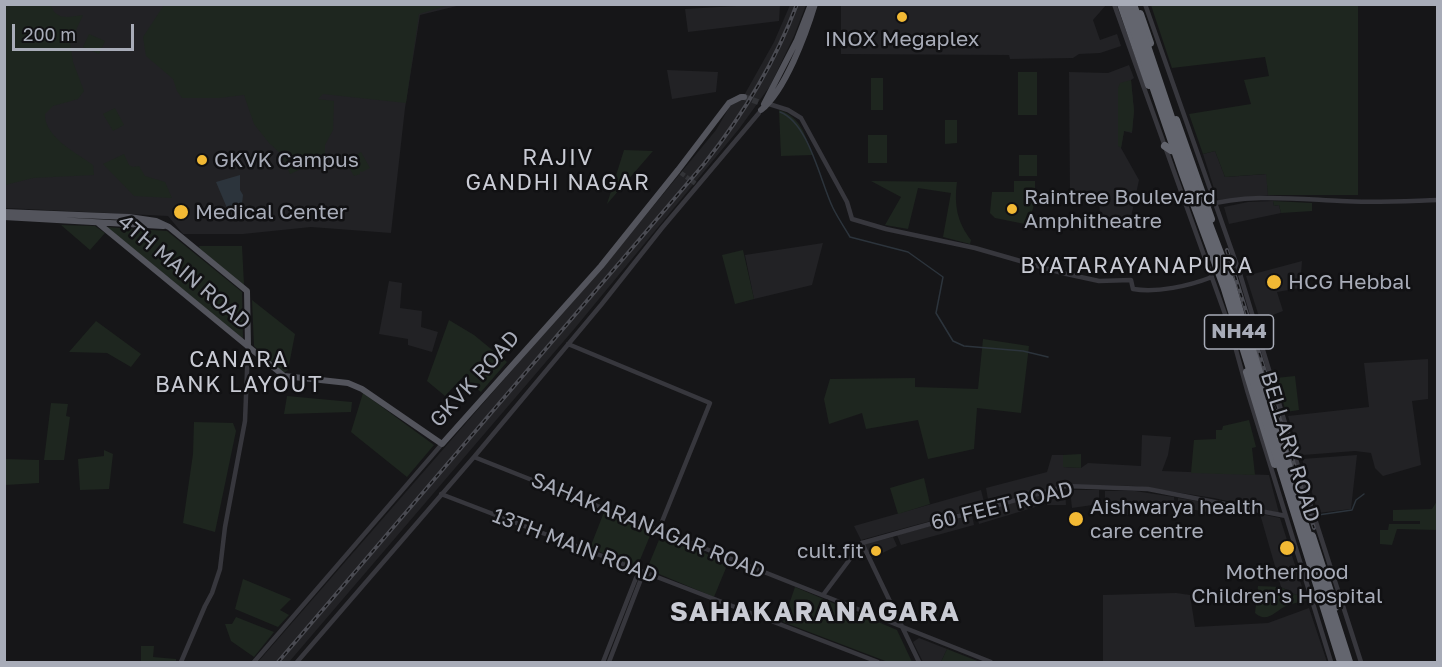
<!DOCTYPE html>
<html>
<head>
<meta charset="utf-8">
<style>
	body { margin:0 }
	#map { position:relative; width:1442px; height:667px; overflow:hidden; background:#161618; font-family:"Golos Text",sans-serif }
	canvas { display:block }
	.frame { position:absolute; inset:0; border:6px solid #a8acb8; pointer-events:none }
	.scale { position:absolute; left:12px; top:24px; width:122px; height:27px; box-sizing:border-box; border:3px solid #a8acb8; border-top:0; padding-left:8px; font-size:18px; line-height:21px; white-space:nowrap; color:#a8acb8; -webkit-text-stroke:4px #111113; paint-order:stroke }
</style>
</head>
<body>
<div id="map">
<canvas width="1442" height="667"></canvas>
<div class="frame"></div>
<div class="scale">200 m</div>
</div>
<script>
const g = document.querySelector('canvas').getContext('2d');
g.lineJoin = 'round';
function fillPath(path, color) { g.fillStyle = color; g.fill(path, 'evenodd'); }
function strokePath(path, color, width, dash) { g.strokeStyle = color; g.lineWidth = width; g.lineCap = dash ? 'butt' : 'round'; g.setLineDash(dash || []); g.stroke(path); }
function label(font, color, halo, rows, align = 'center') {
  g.font = font + ' "Golos Text",sans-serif'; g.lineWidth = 5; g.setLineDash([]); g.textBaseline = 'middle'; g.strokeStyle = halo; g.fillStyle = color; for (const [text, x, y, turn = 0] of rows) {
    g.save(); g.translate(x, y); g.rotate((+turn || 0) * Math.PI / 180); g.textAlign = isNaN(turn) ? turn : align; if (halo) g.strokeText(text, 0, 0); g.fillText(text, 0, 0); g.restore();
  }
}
fillPath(new Path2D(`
	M5 5H461L420 15 405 108 391 233 311 227 243 234H183L168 216 5 208Z
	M753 5H780L779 21 688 32 685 9Z
	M790 5H806L794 36 770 86 739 129 575 328 289 662H258L627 238 716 130 730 106 742 99 774 42Z
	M841 5H1106L1093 20 1100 40 1117 34 1121 46 1100 53 1079 54 1073 58 1010 59 1009 55 841 54Z
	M1129 65 1134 78 1131 80 1134 111 1132 133 1124 131 1121 148 1139 180 1131 217H1100L1099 196 1070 198 1069 72 1108 73Z
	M667 70 718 72 716 92 672 99Z
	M1215 151 1225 177 1267 174 1268 195 1218 201 1203 154Z
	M1273 201 1274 206 1279 205 1281 213 1229 224 1224 207 1248 202Z
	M823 243 812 285 754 299 745 255Z
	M1302 261 1300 288 1277 292 1283 311 1260 320 1246 276Z
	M389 281 402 283 400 308 422 311 421 327 438 332 432 352 408 345V339L379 334Z
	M1428 359V399L1412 401 1421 465 1383 476 1375 468 1371 453 1355 451 1303 455 1299 453 1288 416 1369 407 1364 363Z
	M1142 435 1171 437 1168 455 1162 471 1269 475 1279 513 1214 498 1135 486 1061 485 989 505 986 488 1047 472 1052 455H1063V467L1081 468 1088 463 1141 466Z
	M1357 455 1351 509 1318 513 1302 459Z
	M981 490 985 506 861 540 854 526Z
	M1062 490H1065L1066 505H1047L1046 494Z
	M1070 490H1099V504L1072 508Z
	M1105 491H1135L1174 497 1175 507 1133 509V516L1105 511Z
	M1042 495V505L979 524 976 513Z
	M1178 498 1210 503 1213 513 1178 507Z
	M1260 514 1280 518 1304 593 1296 595 1281 587Z
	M972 515 974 525 901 545 897 535Z
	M893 537 897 546 872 558 864 544Z
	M1176 593 1190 595 1195 627 1268 623 1309 608 1327 662H1103V595Z
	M919 638 947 649 941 662H923L913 642Z`), '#222225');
fillPath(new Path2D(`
	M4 5H50C58 21 67 17 83 15L70 43 73 62 84 91 78 99 53 106 45 114C44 137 77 153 93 165L94 175 33 178 5 185Z
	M164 5V4L449 5 419 14 406 103 323 94 318 99 334 101 333 130 325 145V158L290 174 281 154 269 143 254 124 244 95 219 98H182L177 91 173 79 146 56 143 37Z
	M1151 5H1358V195H1268L1266 174 1225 177 1215 151 1203 154 1189 114 1251 104 1244 80 1269 76 1265 57 1172 68Z
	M89 34 105 41 99 54 83 47Z
	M1018 72H1037V115H1018Z
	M871 78H883V110H871Z
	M1131 80 1134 111 1132 132 1124 131 1121 148 1118 146V88L1120 83Z
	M115 108 124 125 113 131 103 114Z
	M779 110C802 118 804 134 813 155L781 156Z
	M945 120H957V143L945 144Z
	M868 135H887V163H868Z
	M624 150 653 151 607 204Z
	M361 152 370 168 362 172 360 171V174L354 176 345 161Z
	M124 154 129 165 133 167 139 166 145 176 165 182 172 198 134 196 103 164Z
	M1019 155H1037V176H1019Z
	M871 181 957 182C954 205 957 222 971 240L970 244 943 237 951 193 918 188 908 229 885 225 901 197Z
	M1014 181H1035C1035 198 1036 210 1025 224L995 218 990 213 992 192H1014Z
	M1273 201 1312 203V211L1281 213 1279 205 1274 206Z
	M61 225 95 226 105 233 90 250Z
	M107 227 167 231 242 292 243 339Z
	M199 246H242L244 285 200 249Z
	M743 250 754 299 735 304 722 255Z
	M252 300 295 334 288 370 284 373 254 346Z
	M449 320 474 335 507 362 481 392 462 378 445 396 427 381Z
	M96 321 141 354 131 367 107 353 69 352Z
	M983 339 1029 346 1021 413 977 408 974 449 928 459 918 420 866 429 862 413 829 424 824 399 830 379 915 378V387L978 389Z
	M1295 376 1299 410 1286 412 1276 378Z
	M363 393 434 445 407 477 351 432Z
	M287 396 352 402 351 412 284 414Z
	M51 403 68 404 66 416 70 417 64 460H44Z
	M1249 420 1256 447 1252 448 1255 475 1191 473 1194 440 1216 439V430H1222L1223 426Z
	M194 422 233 423 236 431 215 532 183 523 193 454Z
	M104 450 113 454 109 489 80 490 78 459 104 456Z
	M1081 454V468L1063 467V455Z
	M5 459 39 460V483L5 485Z
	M924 478 930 504 898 514 890 488Z
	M1437 501V530L1397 529 1392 545 1380 544V530H1388L1389 524H1420V521H1393V510L1432 509Z
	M604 512 652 531 637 567 590 548Z
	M661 535 728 563 714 597 647 569Z
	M243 579 291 599 280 610 289 615 278 627 235 609Z
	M1258 586 1281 587 1296 595 1304 593 1307 600C1300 602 1293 603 1286 606 1275 611 1267 624 1255 613Z
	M795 587 897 630 912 662H888L783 622Z
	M236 617 274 632 254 657 231 641 225 624H232Z
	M141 646H154L153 657 176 659V662H141Z
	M947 649 980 662H941Z`), '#1e261f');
fillPath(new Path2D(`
	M240 175V190L243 195 242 204 235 208H227L216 182Z`), '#2c343c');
strokePath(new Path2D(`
	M780 112C809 123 820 181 833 208 838 218 844 227 850 237L908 252 943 277 936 313 953 341 964 346 1023 351 1048 357
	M1318 515 1352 510 1356 500 1364 494`), '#2c343c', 1.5);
strokePath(new Path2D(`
	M681 173 696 184`), '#333438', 4.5, [4.5, 2]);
strokePath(new Path2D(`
	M744 97 761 103`), '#333438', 6, [6, 3]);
strokePath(new Path2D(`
	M1114 4 1230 328 1247 390 1331 662
	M1145 4 1240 274 1298 466 1361 662
	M769 104 788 110 801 118 847 202 852 219 886 229 975 248 1062 273 1099 281 1131 280 1133 289C1157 293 1189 286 1212 277
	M1204 206C1247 193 1297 199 1341 201 1373 203 1406 201 1438 200
	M568 344 710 403 659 529
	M474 457 991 662
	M441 494 878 662
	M862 543 1066 486 1148 489 1286 516
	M862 543 919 662
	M823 595 862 543
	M181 662 205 606 212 593 220 569 225 527 245 421 248 346
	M254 662 442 444
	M297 662 474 457 601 305 662 228 759 113
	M603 662 636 578 641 571
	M609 662 641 579 639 577`), '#37373d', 4.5);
strokePath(new Path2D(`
	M764 104 797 40 811 4
	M761 110C785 91 806 34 815 4
	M4 212 129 217 156 221 169 227 247 291 248 346
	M4 217 163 226
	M98 223 284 376 348 383 362 389 442 444 601 266 678 170 729 103 741 97H744`), '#53545c', 6);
strokePath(new Path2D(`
	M1121 4 1149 85
	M1140 14 1150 43
	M1176 120 1211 219
	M1165 146 1171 150
	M1249 329 1299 493
	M1247 372 1275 464
	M1312 536 1335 607`), '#63656e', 8);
const rail = new Path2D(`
	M1227 250 1314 528
	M278 662 704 164C743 115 775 63 797 4`);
strokePath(rail, '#4a4b52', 4);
strokePath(rail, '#111113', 1.5, [4.5]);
strokePath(new Path2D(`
	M1125 4 1183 174 1225 289 1341 662
	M1133 4 1189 171 1232 285 1270 415 1349 662`), '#63656e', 8);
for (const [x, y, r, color] of [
	[902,17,6,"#f2b934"],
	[202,160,6,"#f2b934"],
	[1012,209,6,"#f2b934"],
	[181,212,8,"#f2b934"],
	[1274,282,8,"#f2b934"],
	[1076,519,8,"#f2b934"],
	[1287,548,8,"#f2b934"],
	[876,551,6,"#f2b934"]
]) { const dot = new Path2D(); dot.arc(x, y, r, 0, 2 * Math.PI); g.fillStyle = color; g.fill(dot); strokePath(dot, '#111113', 2); }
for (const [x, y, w] of [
	[1239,332,69]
]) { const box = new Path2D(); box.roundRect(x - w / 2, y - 17, w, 34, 4.5); g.fillStyle = '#111113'; g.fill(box); strokePath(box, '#a8acb8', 1.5); }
label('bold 20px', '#a8acb8', null, [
	["NH44",1239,332]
]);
label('21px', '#a8acb8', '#111113', [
	["INOX Megaplex",902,39,"center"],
	["GKVK Campus",214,160],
	["Raintree Boulevard",1024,197],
	["Amphitheatre",1024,221],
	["Medical Center",195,212],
	["HCG Hebbal",1288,282],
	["Aishwarya health",1090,507],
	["care centre",1090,531],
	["cult.fit",864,551,"right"],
	["Motherhood",1287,572,"center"],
	["Children's Hospital",1287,596,"center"]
], 'left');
label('21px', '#a8acb8', '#111113', [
	["4TH MAIN ROAD",184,272,40],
	["GKVK ROAD",475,379,-48],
	["BELLARY ROAD",1290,447,73],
	["60 FEET ROAD",1002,506,-14],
	["SAHAKARANAGAR ROAD",648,526,22],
	["13TH MAIN ROAD",575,546,21]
]);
g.letterSpacing = '1.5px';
label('22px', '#c9cbd4', '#111113', [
	["RAJIV",558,158],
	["GANDHI NAGAR",558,183],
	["BYATARAYANAPURA",1137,266],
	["CANARA",239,360],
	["BANK LAYOUT",239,385]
]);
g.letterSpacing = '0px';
g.letterSpacing = '1.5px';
label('bold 27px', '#c9cbd4', '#111113', [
	["SAHAKARANAGARA",815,612]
]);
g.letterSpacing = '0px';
</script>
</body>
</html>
